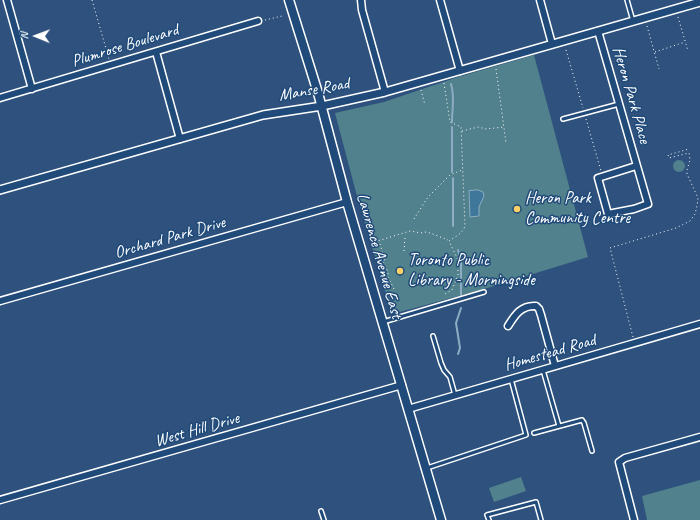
<!DOCTYPE html>
<html>
<head>
<meta charset="utf-8">
<style>
	body { margin:0 }
	#map { position:relative; width:700px; height:520px; overflow:hidden; background:#2e527d; font-family:Caveat,sans-serif }
	canvas { display:block }
	.north { position:absolute; left:16px; top:16px; width:40px; height:40px; -webkit-text-stroke:3px #1f4a7a; paint-order:stroke; rotate:271deg; font-size:11px; font-weight:700; line-height:16px; text-align:center; color:#fff }
	.north::after { content:''; display:block; margin:auto; width:14px; height:18px; background:#fff; clip-path:polygon(50% 0,100% 100%,50% 72%,0 100%) }
</style>
</head>
<body>
<div id="map">
<canvas width="700" height="520"></canvas>
<div class="north">N</div>
</div>
<script>
const g = document.querySelector('canvas').getContext('2d');
g.lineJoin = 'round';
function fillPath(path, color) { g.fillStyle = color; g.fill(path, 'evenodd'); }
function strokePath(path, color, width, dash) { g.strokeStyle = color; g.lineWidth = width; g.lineCap = dash ? 'butt' : 'round'; g.setLineDash(dash || []); g.stroke(path); }
function label(font, color, halo, rows, align = 'center') {
  g.font = font + ' Caveat,sans-serif'; g.lineWidth = 3; g.setLineDash([]); g.textBaseline = 'middle'; g.strokeStyle = halo; g.fillStyle = color; for (const [text, x, y, turn = 0] of rows) {
    g.save(); g.translate(x, y); g.rotate((+turn || 0) * Math.PI / 180); g.textAlign = isNaN(turn) ? turn : align; if (halo) g.strokeText(text, 0, 0); g.fillText(text, 0, 0); g.restore();
  }
}
fillPath(new Path2D(`
	M534 55 588 257 481 290 392 314 358 200 335 113 384 102 455 78Z
	M673 166a6 6 0 1 1 12 0a6 6 0 1 1-12 0Z
	M521 477 526 491 494 502 489 488Z
	M700 480V520H647L642 496Z`), '#51818c');
const water = new Path2D(`
	M478 190 483 192 484 196 479 207V216L470 217 469 191Z`);
fillPath(water, '#3f779b');
strokePath(water, '#8cadc3', 1);
strokePath(new Path2D(`
	M451 84C455 96 452 109 452 122
	M452 127V172
	M453 178V226
	M458 250 461 260V295
	M458 354 460 348 456 323 461 308`), '#8cadc3', 2);
const service = new Path2D(`
	M627 0 633 21
	M563 119 619 104
	M383 322 484 292
	M433 336 441 363 444 370 450 377 455 395
	M543 370 559 426
	M534 433 582 420 584 423 592 451
	M427 468 526 435 511 379
	M321 511 324 520
	M489 520 487 515 536 502 541 520`);
const minor = new Path2D(`
	M7 0 32 89
	M361 0 362 10 385 92
	M440 0 460 71
	M540 0 552 44
	M598 31 648 204 634 209 608 214 598 178 636 166
	M156 52 180 139
	M0 98 258 21
	M0 301 347 202
	M508 326C515 315 521 305 536 306L539 309 541 315 555 366
	M408 409 700 324
	M0 500 402 385
	M634 520 619 462 625 458 700 437`);
const tertiary = new Path2D(`
	M0 190 263 115 322 106 385 92 700 2`);
const secondary = new Path2D(`
	M289 0 318 93 347 202 441 520`);
strokePath(service, '#fff', 6);
strokePath(minor, '#fff', 9);
strokePath(tertiary, '#fff', 10);
strokePath(secondary, '#fff', 11);
strokePath(new Path2D(`
	M92 0 109 59
	M678 17 688 51
	M265 20 282 16
	M647 26 659 69
	M566 50 583 108
	M655 52 685 42
	M496 69 506 143
	M444 83 450 122 461 127 465 226C463 233 455 237 449 241L458 260V275L452 290 445 294
	M421 90 425 105
	M586 119 601 171
	M462 131 478 127 486 129 504 127
	M414 219 428 197 450 175 462 170
	M371 243 410 231 421 233 426 232 430 233 448 240
	M380 244 385 260 383 262 388 272V277L395 291
	M404 251 405 237
	M378 267 383 265
	M633 337 610 248 676 228 690 221 695 214 697 206 698 198 687 174V170L690 160 689 153 669 158 668 155 689 149`), '#fff', 1, [1, 3]);
strokePath(service, '#1f4a7a', 3);
strokePath(minor, '#1f4a7a', 6);
strokePath(tertiary, '#1f4a7a', 7);
strokePath(secondary, '#1f4a7a', 8);
for (const [x, y, r, color] of [
	[517,209,4,"#ffd166"],
	[400,271,4,"#ffd166"]
]) { const dot = new Path2D(); dot.arc(x, y, r, 0, 2 * Math.PI); g.fillStyle = color; g.fill(dot); strokePath(dot, '#1f4a7a', 1.5); }
label('17px', '#fff', '#1f4a7a', [
	["Plumrose Boulevard",125,46,-17],
	["Manse Road",314,90,-10],
	["Heron Park Place",631,95,74],
	["Orchard Park Drive",170,238,-16],
	["Lawrence Avenue East",379,256,74],
	["Homestead Road",550,353,-16],
	["West Hill Drive",197,430,-16]
]);
label('17px', '#fff', '#1f4a7a', [
	["Heron Park",525,199],
	["Community Centre",525,219],
	["Toronto Public",408,261],
	["Library - Morningside",408,281]
], 'left');
</script>
</body>
</html>
